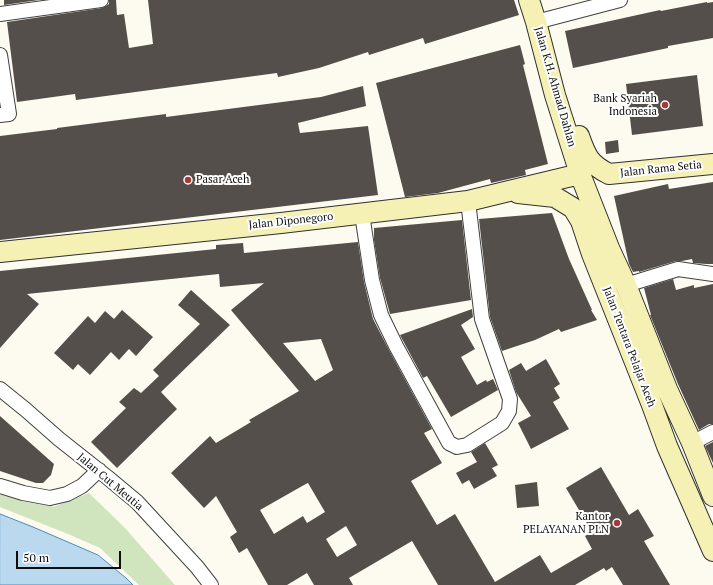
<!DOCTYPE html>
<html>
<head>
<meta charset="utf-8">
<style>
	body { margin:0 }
	#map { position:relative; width:713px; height:585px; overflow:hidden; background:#fdfbf0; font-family:"PT Serif",serif }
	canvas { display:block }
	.scale { position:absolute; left:16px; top:551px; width:105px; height:18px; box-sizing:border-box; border:2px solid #0e0e0e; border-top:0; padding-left:5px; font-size:12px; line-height:14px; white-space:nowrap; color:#0e0e0e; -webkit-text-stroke:3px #fff; paint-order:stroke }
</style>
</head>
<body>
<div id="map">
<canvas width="713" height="585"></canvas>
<div class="scale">50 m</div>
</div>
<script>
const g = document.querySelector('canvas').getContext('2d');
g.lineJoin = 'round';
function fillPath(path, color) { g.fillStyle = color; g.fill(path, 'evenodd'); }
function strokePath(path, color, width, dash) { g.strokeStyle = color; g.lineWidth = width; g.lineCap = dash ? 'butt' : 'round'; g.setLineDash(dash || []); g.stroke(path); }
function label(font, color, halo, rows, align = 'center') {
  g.font = font + ' "PT Serif",serif'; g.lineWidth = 4; g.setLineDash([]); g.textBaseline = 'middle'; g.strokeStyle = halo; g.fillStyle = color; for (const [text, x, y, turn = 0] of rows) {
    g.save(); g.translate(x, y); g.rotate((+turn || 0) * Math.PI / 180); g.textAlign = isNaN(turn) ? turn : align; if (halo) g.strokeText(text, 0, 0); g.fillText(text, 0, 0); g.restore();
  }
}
fillPath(new Path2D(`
	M0 479 49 494 53 507 89 493 125 528 175 585H139L100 548 68 534 0 507Z`), '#d0e4be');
const water = new Path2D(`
	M0 514 33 527 98 555 126 578 133 585H0Z`);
fillPath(water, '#bbd9ee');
strokePath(water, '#4b8bbc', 1);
fillPath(new Path2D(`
	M4 0H39L4 5Z
	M109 0H116L117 15 124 14 129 48 153 44 148 0H514L519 15 425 44 423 38 369 55 368 52 319 68 278 77 277 73 76 100 75 94 17 102 7 22 102 8 106 6 109 4Z
	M707 2V3L713 2V38L668 46V48L573 68 565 31 660 10 661 11Z
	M520 45 525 64 523 65 548 164 525 170 526 175 491 183 490 179 438 193 405 197 376 83Z
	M697 75 703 126 632 135 626 84Z
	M363 86 366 106 298 123 300 133 368 126 378 195 0 240V136L57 129V128L166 114V117L321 97Z
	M618 140 619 152 606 154 605 142Z
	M713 182V264H706L693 263 692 259 682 261H676L639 272V271L633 272 629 264 614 196 668 184 669 189Z
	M552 213 569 259 592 310H591L597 320 561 332 559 329 535 340 502 351 490 317 479 219Z
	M462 220 471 300 390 314 380 278 374 240V228Z
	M358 242 364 282 373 319 389 350 432 429 424 433 442 463 411 481 437 525 455 514 495 582 540 555 551 573 592 549 585 536 592 532 566 488 601 467 629 515 638 509 654 536 644 541 670 585H623L612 567 606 571 604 568 575 585H438L412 541 349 578 353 585H314L307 573 287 585H268L247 548 239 553 230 537 237 532 216 496 204 508 171 473 210 436 216 443 251 422 249 420 299 391 231 310 264 283 220 287 219 274 27 294 39 304 0 348V271L216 249V245L243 243 244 253ZM321 339 333 370 315 381 283 343ZM308 483 325 512 307 523 303 516 274 534 260 510 304 485ZM346 526 357 545 337 557 326 539Z
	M673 279 676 290 694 285V288L713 284V424H709L699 430 678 384 650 315H651L644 288Z
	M191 290 230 325 161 392 177 409 117 468 91 442 126 408 119 402 134 388 141 393 159 376 153 370 200 324 178 305Z
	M472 309 473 317 461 325 475 349 461 357 477 385 486 380 487 382 493 379 498 390 451 417 427 376 423 378 400 335Z
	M122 310 153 337 136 356 129 349 119 360 111 352 90 375 78 364 73 370 54 353 88 316 95 323 105 311 114 319Z
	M546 359 560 384 554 388 560 398 553 402 569 429 531 449 518 423 531 416 516 392 509 370 521 363 526 371Z
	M0 416 54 464 51 475 43 483H36L0 471Z
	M713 442V463L705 446Z
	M485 443 498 465 492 468 497 476 474 489 469 480 462 484 456 473 477 462 471 452Z
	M537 482 539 506 517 508 515 485Z`), '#554f4b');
const street = new Path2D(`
	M0 14 101 0
	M536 22 620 0
	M0 55 9 114 0 115
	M362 214 372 280 381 315 396 346 449 443 457 447 467 445 502 423 509 411 510 399 482 319 468 201
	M626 285 678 269 713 274
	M0 389 26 410 59 439 107 477 137 502 197 567 211 585
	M692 443 713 432
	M0 486 23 493 50 498 67 494 82 486 99 470`);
const secondary = new Path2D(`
	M529 0 536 22 555 95 580 174 609 248 626 285 667 389 692 443 713 496
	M579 136C586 156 589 164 609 174
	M609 174 713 164
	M518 193 555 197 573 208 581 221 592 254 652 405 667 446 713 551
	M0 252 281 223 468 201 505 192 580 174`);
strokePath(street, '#414141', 16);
strokePath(secondary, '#303030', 22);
strokePath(street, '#fff', 14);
strokePath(secondary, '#f5f0b3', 20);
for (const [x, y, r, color] of [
	[665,105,4,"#ac3738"],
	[188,180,4,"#ac3738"],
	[617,523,4,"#ac3738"]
]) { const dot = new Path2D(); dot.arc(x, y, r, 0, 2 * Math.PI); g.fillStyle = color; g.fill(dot); strokePath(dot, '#fff', 1.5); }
label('11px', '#0e0e0e', '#fff', [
	["Jalan K.H. Ahmad Dahlan",555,87,74],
	["Jalan Rama Setia",661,169,-6],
	["Jalan Diponegoro",291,221,-6],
	["Jalan Tentara Pelajar Aceh",629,347,69],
	["Jalan Cut Meutia",110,482,40]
]);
label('11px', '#0e0e0e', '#fff', [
	["Bank Syariah",657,99],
	["Indonesia",657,112],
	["Pasar Aceh",196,180,"left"],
	["Kantor",609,517],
	["PELAYANAN PLN",609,530]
], 'right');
</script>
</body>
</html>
